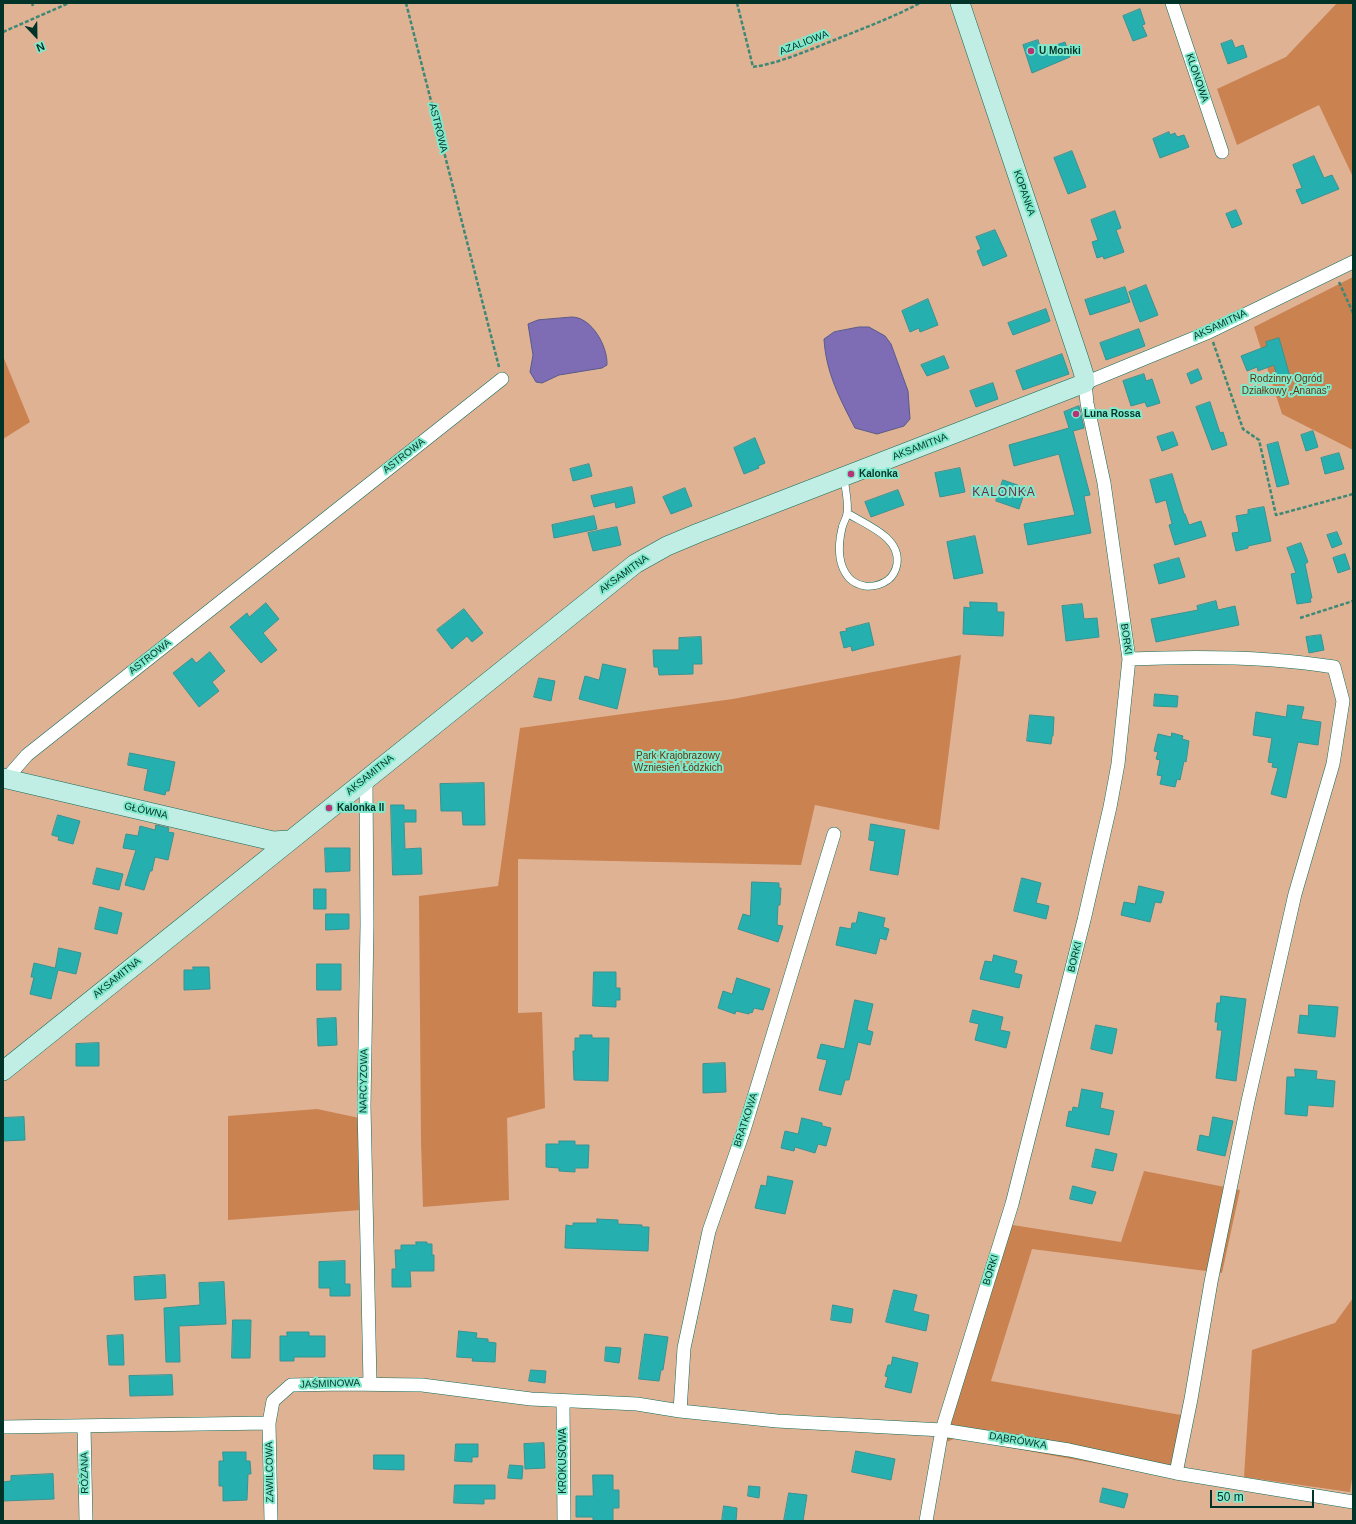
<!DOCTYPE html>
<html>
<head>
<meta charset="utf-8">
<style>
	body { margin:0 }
	#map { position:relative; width:1356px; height:1524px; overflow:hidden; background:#81eacd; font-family:Helvetica,sans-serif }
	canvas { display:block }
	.frame { position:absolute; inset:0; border:4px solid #023329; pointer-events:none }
	.north { position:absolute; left:16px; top:16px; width:40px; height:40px; -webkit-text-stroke:3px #81eacd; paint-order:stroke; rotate:158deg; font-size:11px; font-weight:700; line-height:16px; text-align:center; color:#023329 }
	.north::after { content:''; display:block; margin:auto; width:14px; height:18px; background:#023329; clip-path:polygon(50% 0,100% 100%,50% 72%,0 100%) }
	.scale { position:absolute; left:1210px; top:1490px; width:104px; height:18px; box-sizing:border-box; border:2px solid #023329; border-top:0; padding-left:5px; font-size:12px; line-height:14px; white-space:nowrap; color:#023329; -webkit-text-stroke:3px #81eacd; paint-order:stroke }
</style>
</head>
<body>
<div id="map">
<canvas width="1356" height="1524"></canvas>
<div class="frame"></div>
<div class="north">N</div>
<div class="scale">50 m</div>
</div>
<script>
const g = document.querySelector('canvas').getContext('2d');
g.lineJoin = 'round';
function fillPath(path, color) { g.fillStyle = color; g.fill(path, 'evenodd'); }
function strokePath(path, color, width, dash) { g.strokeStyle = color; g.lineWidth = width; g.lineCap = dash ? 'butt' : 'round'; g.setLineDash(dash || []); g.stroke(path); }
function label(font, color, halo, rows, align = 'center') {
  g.font = font + ' Helvetica,sans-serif'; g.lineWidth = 4; g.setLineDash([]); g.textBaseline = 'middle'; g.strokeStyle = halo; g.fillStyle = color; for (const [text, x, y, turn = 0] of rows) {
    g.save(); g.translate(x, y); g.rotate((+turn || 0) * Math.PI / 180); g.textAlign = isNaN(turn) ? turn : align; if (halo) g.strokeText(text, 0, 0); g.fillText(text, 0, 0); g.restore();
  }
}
fillPath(new Path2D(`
	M3 3H1353V1521H3Z`), '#dfb294');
fillPath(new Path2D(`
	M1337 3H1353V177L1319 105 1237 145 1217 89 1286 57Z
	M1353 277V450L1282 414 1254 327Z
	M3 356 30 422 3 439Z
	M961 655 939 830 815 805 801 865 518 859V1013L542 1012 545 1108 507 1118 509 1200 423 1207 421 1141 419 896 498 886 520 728 733 699Z
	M317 1109 364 1119 361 1210 228 1220V1116Z
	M1144 1171 1240 1190 1222 1273 1032 1249 991 1381 1192 1417 1181 1479 957 1438 946 1442 939 1428 1006 1224 1121 1242Z
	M1353 1298V1472L1350 1492 1244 1477 1252 1350 1335 1323Z`), '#ca8251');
const water = new Path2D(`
	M572 317C592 317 608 347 607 365L602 368 559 375 542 383 536 382 530 372 533 355 528 324 538 320Z
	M859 327H869L885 336 891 344 908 391 910 419 904 426 877 434 855 428C840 399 826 373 824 339L834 332Z`);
fillPath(water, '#7e6cb4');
strokePath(water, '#595b8a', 1);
const building = new Path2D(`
	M1140 9 1145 24 1142 25 1147 36 1133 41 1123 16Z
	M1038 40 1041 50 1065 42 1070 57 1032 73 1023 45Z
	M1232 40 1235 48 1243 45 1247 57 1228 64 1221 44Z
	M1169 132 1170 135 1175 133 1177 137 1184 135 1189 147 1160 158 1153 139Z
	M1072 151 1086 187 1068 194 1054 158Z
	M1314 156 1324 178 1332 175 1339 189 1302 204 1296 190 1302 188 1293 165Z
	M1236 210 1242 224 1232 228 1226 214Z
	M1115 211 1121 228 1116 230 1124 252 1104 259 1103 256 1097 258 1092 242 1098 240 1091 220Z
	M995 230 1007 256 983 266 977 251 981 249 976 237Z
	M1146 285 1158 315 1140 322 1129 292Z
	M1125 287 1130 302 1090 315 1085 300Z
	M928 299 938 325 920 332 919 328 910 332 902 311Z
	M1046 309 1050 321 1013 335 1008 323Z
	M1139 329 1145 346 1106 360 1100 343Z
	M1279 338 1291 380 1279 384 1274 365 1258 371 1257 367 1247 371 1241 356 1267 346 1266 342Z
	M1062 354 1069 374 1023 390 1016 371Z
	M944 356 949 368 927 376 921 365Z
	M1198 369 1202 379 1191 384 1187 374Z
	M1144 374 1146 381 1152 379 1160 403 1147 407 1145 402 1131 406 1123 381Z
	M993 383 998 399 976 407 970 391Z
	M1210 402 1220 433 1223 432 1227 445 1212 450 1196 407Z
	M1079 406 1084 428 1073 431 1090 495 1084 496 1091 533 1028 545 1024 524 1075 515 1059 454 1014 466 1009 445 1069 428 1064 412Z
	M1313 431 1318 447 1306 451 1301 435Z
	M1173 432 1178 445 1162 451 1157 437Z
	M755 438 765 463 758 466 759 468 744 474 734 448Z
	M1278 442 1289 484 1277 487 1267 445Z
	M1339 453 1344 469 1325 474 1321 458Z
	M589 464 592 476 573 481 570 469Z
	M960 468 965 492 940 497 935 473Z
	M1172 474 1184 514H1185L1189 525 1201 521 1206 536 1175 545 1169 525 1172 524 1166 500 1156 503 1150 480Z
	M1003 480 1026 488 1019 509 996 501Z
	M632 487 635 503 616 508 615 502 594 507 591 496Z
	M685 488 692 506 671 514 663 497Z
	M898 490 904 505 871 517 865 502Z
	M1264 507 1271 541 1248 546V548L1236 551 1232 533 1239 532 1236 516 1248 514V510Z
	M594 516 597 529 554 538 552 525Z
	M617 527 621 545 593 551 588 533Z
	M1337 532 1342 544 1332 548 1327 535Z
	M975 536 983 573 954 579 947 542Z
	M1301 543 1308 562 1305 564 1312 598H1310L1311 602 1297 604 1291 574 1296 573 1287 548Z
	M1345 554 1350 569 1338 573 1333 558Z
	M1179 558 1185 577 1159 584 1154 565Z
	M1216 601 1218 610 1235 606 1239 625 1156 642 1151 619 1198 610 1197 606Z
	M970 602 997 603V612H1004L1003 636 963 634 964 607 970 608Z
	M266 603 279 619 263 633 277 650 261 663 230 627 247 613 249 617Z
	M1082 604 1084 619 1097 618 1099 637 1066 641 1062 606Z
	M464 609 483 633 472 642 467 636 452 649 437 630Z
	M869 623 874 645 852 651 851 646 844 648 840 632 847 631 846 629Z
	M1321 635 1324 650 1309 653 1306 637Z
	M701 637 702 664H693V674L659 675 658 667H654L653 650H679V638Z
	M210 652 225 671 212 682 219 691 199 707 173 673 192 658 196 663Z
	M603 664 626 669 617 709 579 699 585 676 599 680Z
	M539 678 555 681 551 701 534 697Z
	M1155 694 1178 696 1177 707 1154 706Z
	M1288 705 1304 707 1301 719 1321 722 1318 745 1298 742 1286 798 1271 794 1278 768 1272 767 1273 763 1268 762 1272 738 1253 735 1256 712 1286 717Z
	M1030 715 1054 717 1053 736H1052L1051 744 1027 741Z
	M1172 733 1183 736 1182 739 1189 741 1186 762 1184 761 1180 780 1177 779 1175 787 1160 784 1162 776 1157 775 1160 760 1156 759 1158 752 1154 751 1158 734 1171 737Z
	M130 753 175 762 169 791H166L165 795 144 790 148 769 128 765Z
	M484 783 485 825H463L462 811H441L440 784Z
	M391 805H404V810H416V822H404L405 849 421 848 422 874 393 875Z
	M58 815 80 821 73 844 58 840 59 837 52 835Z
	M871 824 905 830 898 875 870 870 875 841 869 840Z
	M156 825 169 828 168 832 174 833 168 860 155 857 152 871H150L144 890 125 885 136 850 123 848 126 834 138 836 140 826 155 830Z
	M325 848H350V871L326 872Z
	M97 868 123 874 119 890 93 884Z
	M1022 878 1041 883 1036 903 1049 906 1046 919 1014 911Z
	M752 882 779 883V888H781L780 905H778L777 925 783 926 778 942 738 929 743 914 750 916Z
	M1139 886 1164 892 1161 903 1155 902 1150 922 1121 915 1124 902 1135 904Z
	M314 889H326V909H314Z
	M100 907 122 913 117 934 95 929Z
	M859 912 885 918 883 927 889 929 886 940 880 938 876 954 836 945 840 927 851 929 852 923H856Z
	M326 914H349V929L326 930Z
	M59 948 81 953 76 974 58 970 51 999 30 994 34 977H31L34 963 55 968Z
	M994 955 1017 961 1014 973 1022 975 1019 988 980 979 985 961 992 962Z
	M317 964H341V990H317Z
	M193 967H209L210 989 184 990V970H193Z
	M594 972H616V988H620V1000H616V1007L593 1006Z
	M737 978 770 989 763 1010 754 1008 752 1013 750 1012 749 1014 736 1011 735 1014 718 1008 723 991 732 994Z
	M1221 996 1246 999 1236 1081 1216 1078 1222 1030H1217L1218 1022H1215L1217 1003H1220Z
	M855 1000 873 1004 867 1030 873 1032 870 1045 858 1042 849 1080H845L841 1095 819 1090 827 1060 817 1058 821 1044 844 1049Z
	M1309 1005 1338 1007 1335 1037 1298 1033 1300 1015 1308 1016Z
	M973 1010 1003 1017 1000 1030 1010 1032 1006 1048 975 1040 979 1024 970 1022Z
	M336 1018 337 1045 318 1046 317 1019Z
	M1096 1025 1117 1029 1112 1054 1091 1049Z
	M580 1035H592V1038H609L608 1081 574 1080 573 1051H575V1038H580Z
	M99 1043V1066H76V1044Z
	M725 1063 726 1092 703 1093V1064Z
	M1295 1069 1317 1071 1316 1079 1335 1081 1333 1107 1308 1105 1307 1116 1285 1114 1287 1077H1295Z
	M1082 1089 1103 1093 1100 1108 1114 1111 1109 1135 1066 1126 1069 1111 1072 1112 1073 1107 1078 1108Z
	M24 1117 25 1140 3 1141V1118Z
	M1213 1117 1233 1121 1225 1156 1197 1150 1200 1135 1209 1137Z
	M802 1118 822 1123V1126L831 1128 826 1146 818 1144 815 1153 795 1147 794 1151 781 1148 785 1131 798 1134Z
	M559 1141H575V1145H589L588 1168H575V1172L559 1171V1168L546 1167V1144H559Z
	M1096 1149 1117 1154 1113 1171 1092 1167Z
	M768 1176 793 1181 785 1214 755 1208 761 1185 766 1186Z
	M1073 1186 1096 1192 1092 1204 1070 1199Z
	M597 1219 618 1220V1224L642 1225V1227H649L648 1251 565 1248 566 1225 573 1226V1223H597Z
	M416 1242H427V1244H432V1255H434V1271H410L411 1287H392V1269H396L395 1250H401V1245H416Z
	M345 1261V1284H350V1296H330V1288H319V1262Z
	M165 1275 166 1298 135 1300 134 1277Z
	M224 1282 226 1324 179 1326 180 1362H166L164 1308 200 1305 199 1283Z
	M894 1290 917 1295 913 1311 929 1315 926 1331 886 1322Z
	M833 1305 853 1309 851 1323 831 1320Z
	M233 1320H251L250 1358H232Z
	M459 1331 477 1333 476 1338 488 1339V1342L496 1343 495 1362 472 1361 473 1358 457 1357Z
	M287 1332H309V1336H325V1357H294V1361H280V1336H287Z
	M645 1334 668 1337 663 1370H661L659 1381 639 1379Z
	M123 1335 124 1365H109L107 1336Z
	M606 1347 621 1348 619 1363 605 1361Z
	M893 1357 918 1363 911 1393 885 1387 888 1377 885 1376 888 1365H891Z
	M531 1370 546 1371 545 1383 529 1381Z
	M172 1375 173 1395 130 1396 129 1376Z
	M544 1443 545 1468 525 1469 524 1444Z
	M456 1444H478V1457H472V1462L455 1461Z
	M856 1451 895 1459 891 1480 852 1472Z
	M223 1452H246V1461H250L251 1474H248L247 1500 223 1501V1486H219V1461H223Z
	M374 1455H404V1470L374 1469Z
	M510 1465 523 1466 522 1479 508 1478Z
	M53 1474 54 1499 3 1501V1482L11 1481V1476Z
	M593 1475H613V1490H619V1508H613V1521H593V1517H576V1496H593Z
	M455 1485H495V1499H484V1504L454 1503Z
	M749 1486 760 1487 759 1498 748 1496Z
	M1103 1488 1128 1494 1124 1508 1100 1502Z
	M789 1493 807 1495 803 1521H784Z
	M724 1506 737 1508 736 1521H722Z`);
fillPath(building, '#25b0af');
strokePath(building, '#389493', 1);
const lane = new Path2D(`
	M844 477C845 488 849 503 847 514 846 519 843 523 842 528 838 545 837 564 849 578 853 582 859 585 865 586 874 587 881 585 888 580 893 576 896 570 897 564 901 537 866 525 847 513`);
const street = new Path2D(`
	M1172 3 1222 152
	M1129 659C1197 656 1267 656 1334 667L1343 701 1333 764 1295 894 1248 1101 1211 1282 1191 1399 1176 1473
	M6 779 27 755 502 379
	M366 779 367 925 364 1106 370 1383
	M563 1401 564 1521
	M680 1411 684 1348 709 1231 744 1130 834 834
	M84 1426 86 1521
	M3 1427 269 1423
	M271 1521 269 1423 273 1401 291 1385 343 1384 422 1385 531 1399 637 1404 680 1411 777 1421 942 1430 1069 1450 1176 1473 1353 1502
	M926 1521 942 1430 1012 1204 1084 920 1110 807 1118 764 1129 659 1104 483 1087 403 1085 383 1209 332 1353 262`);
const secondary = new Path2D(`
	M3 778 273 841 289 840
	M3 1071 635 564 667 546 698 533 1085 383 1084 375 1079 359 960 3`);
strokePath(lane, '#116c59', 8);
strokePath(street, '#116c59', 14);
strokePath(secondary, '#116c59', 20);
strokePath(new Path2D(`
	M32 3 33 6
	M406 3 499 367
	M737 3 753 67C780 63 806 51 832 41 861 29 892 18 920 3
	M3 32 69 3
	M1339 282 1353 313
	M1213 342 1243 429 1259 440 1276 515 1353 494
	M1300 618 1353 601`), '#3e8976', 2.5, [4, 2]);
strokePath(lane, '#fff', 7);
strokePath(street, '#fff', 13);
strokePath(secondary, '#c0eee4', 19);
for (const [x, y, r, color] of [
	[1031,51,4,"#b83276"],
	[1076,414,4,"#b83276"],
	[851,474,4,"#b83276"],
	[329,808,4,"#b83276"]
]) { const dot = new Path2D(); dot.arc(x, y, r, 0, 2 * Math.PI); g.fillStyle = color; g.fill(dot); strokePath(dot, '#81eacd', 1.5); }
label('10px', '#023329', '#81eacd', [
	["AZALIOWA",804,43,-21],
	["KLONOWA",1197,78,71],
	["ASTROWA",438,128,76],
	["KOPANKA",1024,193,71],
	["AKSAMITNA",1220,325,-25],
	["AKSAMITNA",920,447,-21],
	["ASTROWA",404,456,-38],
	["AKSAMITNA",624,574,-36],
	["BORKI",1126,639,82],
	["ASTROWA",150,657,-38],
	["AKSAMITNA",370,775,-39],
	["GŁÓWNA",146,811,13],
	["BORKI",1075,957,-76],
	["AKSAMITNA",117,978,-39],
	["NARCYZOWA",364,1081,-89],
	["BRATKOWA",746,1120,-72],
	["BORKI",991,1270,-73],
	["JAŚMINOWA",330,1384,-2],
	["DĄBRÓWKA",1018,1441,10],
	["KROKUSOWA",563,1461,-90],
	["ZAWILCOWA",270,1472,-91],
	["RÓŻANA",85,1473,-91]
]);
label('bold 10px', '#023329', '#81eacd', [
	["U Moniki",1039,51],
	["Luna Rossa",1084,414],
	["Kalonka",859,474],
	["Kalonka II",337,808]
], 'left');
label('10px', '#64340f', '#81eacd', [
	["Rodzinny Ogród",1286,379],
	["Działkowy „Ananas”",1286,391],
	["Park Krajobrazowy",678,756],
	["Wzniesień Łódzkich",678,768]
]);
g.letterSpacing = '1px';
label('12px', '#6e2c4a', '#81eacd', [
	["KALONKA",1004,493]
]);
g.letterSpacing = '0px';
</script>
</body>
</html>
